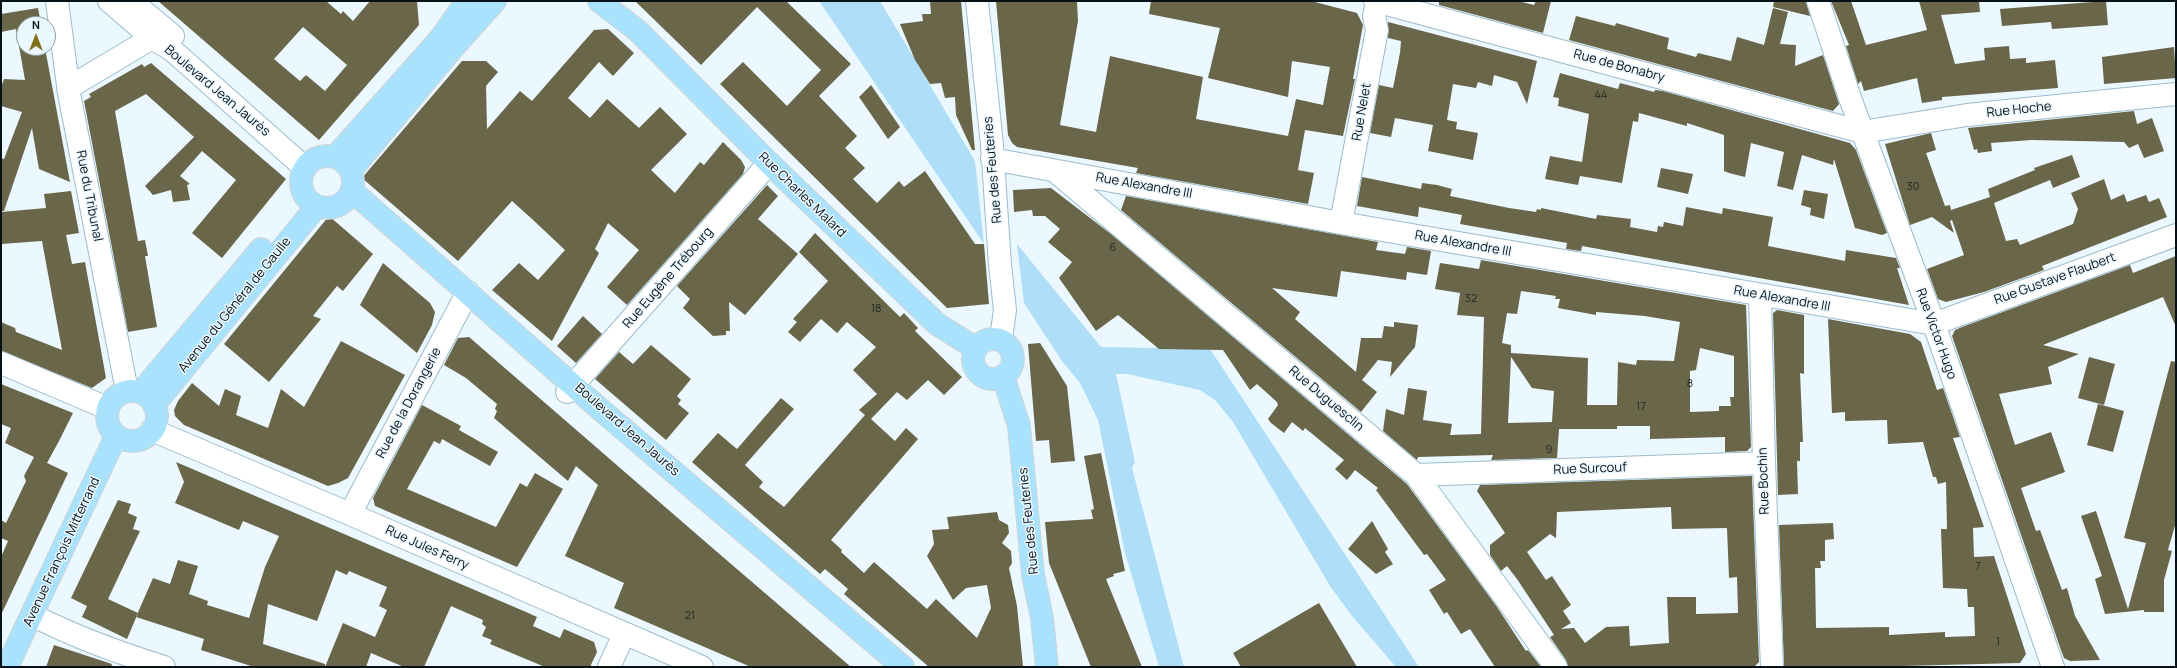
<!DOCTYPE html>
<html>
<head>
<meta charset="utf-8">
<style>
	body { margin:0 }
	#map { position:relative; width:2177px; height:668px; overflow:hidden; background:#ebf8ff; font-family:Manrope,sans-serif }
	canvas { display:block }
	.frame { position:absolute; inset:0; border:2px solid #061217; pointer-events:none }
	.north { position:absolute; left:16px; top:16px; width:40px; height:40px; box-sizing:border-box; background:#ebf8ff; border:1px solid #8f9ca2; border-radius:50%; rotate:0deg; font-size:11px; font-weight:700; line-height:16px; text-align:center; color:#061217 }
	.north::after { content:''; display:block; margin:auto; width:14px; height:18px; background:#7d7214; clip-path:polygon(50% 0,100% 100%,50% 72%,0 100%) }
</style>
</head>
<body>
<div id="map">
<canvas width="2177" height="668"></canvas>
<div class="frame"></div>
<div class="north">N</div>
</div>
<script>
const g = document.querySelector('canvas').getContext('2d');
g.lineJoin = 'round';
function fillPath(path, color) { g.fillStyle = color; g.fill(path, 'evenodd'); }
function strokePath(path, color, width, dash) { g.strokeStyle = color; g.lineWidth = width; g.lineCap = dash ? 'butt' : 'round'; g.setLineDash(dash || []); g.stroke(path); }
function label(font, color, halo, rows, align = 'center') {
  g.font = font + ' Manrope,sans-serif'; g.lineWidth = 3; g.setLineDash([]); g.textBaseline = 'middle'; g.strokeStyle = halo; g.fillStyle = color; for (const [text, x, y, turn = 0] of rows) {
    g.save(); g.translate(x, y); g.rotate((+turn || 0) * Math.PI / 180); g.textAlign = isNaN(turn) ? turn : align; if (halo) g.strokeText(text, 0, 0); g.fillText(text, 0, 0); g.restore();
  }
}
fillPath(new Path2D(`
	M819 1H880L975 161 984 244Z
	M1017 244 1101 347 1210 349 1419 667H1396L1352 616 1330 586 1233 422 1215 400 1200 390 1127 374H1116L1135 462 1132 468 1184 667H1159L1125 553 1098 420 1080 383 1062 361 1024 303Z`), '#afdff8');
fillPath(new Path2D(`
	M158 1H326L341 14 343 11 353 21 370 1H417L419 25 319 140ZM303 27 347 65 325 91 306 75 300 81 274 59Z
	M635 1H786L851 64 819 96 857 136 845 148 865 168 853 179 877 203 899 181 904 187 925 171 975 244H984L989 304 947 308 720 84 743 62 787 106 821 70 757 7 701 65Z
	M930 1H961L975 150H972L956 115 955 97 945 98 941 83 930 84 915 60 900 24 923 21 922 14H931Z
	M996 1H1077L1078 21 1060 125 1096 132 1110 56 1203 77 1196 119 1288 136 1296 99 1323 105 1330 67 1292 61 1288 97 1208 78 1220 28 1149 14 1151 1H1311L1357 13 1363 25 1353 79H1355L1343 136 1305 130 1298 170 1314 173 1308 204 1136 173 1138 168 1017 147 1012 143 1008 135Z
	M1439 1H1518L1534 5 1536 1H1551L1543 33 1439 5Z
	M1774 1H1806L1810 16 1773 7Z
	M1831 1H1851L1866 45 1927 30 1919 1H1979L1980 12 1941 15 1955 64 1985 60 1984 48 2009 46 2010 59 2026 58V63L2055 60 2058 88 1942 97V100L1922 103 1917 78 1864 91 1861 81 1858 84 1846 46 1849 45Z
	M2106 1 2108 25 2052 29 2051 22 2002 26 2000 9Z
	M38 8 41 24H24V48H45L70 182 39 169 32 128 4 211H1V158L4 159 22 112 1 106V87L4 79 25 80 16 29 1 32V14Z
	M1773 8 1788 12 1780 44 1796 45 1795 66 1823 55 1839 104 1833 111 1569 40 1576 16 1615 26 1616 23 1669 38 1667 49 1696 57 1698 53 1731 61 1737 37 1764 45Z
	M1388 22 1537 61 1527 104 1517 82 1494 75 1492 86 1478 82 1476 88 1453 84 1447 120 1457 122 1456 129 1478 133 1473 160 1428 151 1433 125 1395 118 1391 137 1370 133 1379 85 1393 88 1400 53 1401 41 1388 38Z
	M608 29 634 53 613 76 599 62 568 98 590 118 607 99 639 128 660 107 687 134 651 170 675 193 700 162 704 165 723 142 741 160 745 167 743 174 627 305 607 287 639 250 608 223 595 249 599 253 552 341 492 290 519 263 538 280 565 250 532 219 512 201 458 261 362 178 462 61H486L498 72 486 86 487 129 520 91 532 101 594 30Z
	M2174 47 2176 78 2104 84 2102 57Z
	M151 63 286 179 222 258 192 233 236 180 202 151 180 176 190 184 187 185 190 200 173 202 171 190 153 195 145 186 194 137 146 94 115 111 138 241 145 240 148 256H145L157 327 128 332 84 101 91 97 89 94 142 64 144 67Z
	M1560 73 1618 89 1620 83 1654 92 1655 90 1663 91 1850 143 1856 150 1887 233 1882 235 1855 228 1834 159 1833 165 1802 155 1793 190 1777 186 1784 152 1751 143 1745 177 1729 173 1724 171V135L1687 123V126L1639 113 1638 122 1633 121 1622 183 1580 176 1578 185 1545 179 1550 156 1582 162 1589 114 1558 106 1559 98 1553 97Z
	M871 85 900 127 888 139 859 97Z
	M2134 111 2137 124 2152 118 2164 151 2144 158 2138 144 2129 148 2124 142 2032 140 1991 143 1992 151 1978 153 1977 149 1974 150 1968 128Z
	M1931 133 1936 150 1926 153 1945 206 1950 205 1951 210 1990 197 1988 189 2035 170 2034 168 2072 155 2080 177 2053 188 2050 180 1994 203 2006 241 2017 239 2020 245 2073 224 2078 209 2071 193 2104 179 2111 200 2124 194 2127 202 2146 195 2149 202 2159 198 2167 217 2042 266 2044 270 1984 292 1946 302 1938 299 1927 269 1964 255 1952 220 1950 221 1954 233 1932 217 1910 225 1885 144Z
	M1661 168 1693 174 1688 194 1657 187Z
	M1362 177 1421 189 1422 183 1437 185 1452 189 1450 196 1509 208 1536 212 1537 209 1541 210V208L1596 219 1597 215 1631 219 1630 227 1657 232 1658 226 1663 227 1664 222 1683 226 1686 207 1722 214 1723 208 1773 217 1768 246 1845 261 1846 250 1896 258 1900 268H1897L1909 305 1582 246 1581 251 1566 249 1567 243 1460 224 1462 215 1419 207 1418 217 1357 206Z
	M767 185 778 196 758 219 798 254 745 315 729 302 730 331H726V335L713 336 683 308 690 299 677 286Z
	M1051 188 1111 234 1407 484 1497 607 1526 651 1528 650 1541 667H1495L1470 629 1461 634 1447 612 1444 614 1429 590 1446 580 1427 554 1424 555 1376 490 1378 488 1355 470 1347 480 1335 469 1344 460 1305 428 1303 431 1292 422 1284 433 1271 423 1268 419 1278 405 1277 402 1257 384 1250 390 1223 350 1159 349 1118 315 1096 331 1059 278 1072 262 1048 242 1060 229 1045 216H1033L1032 210 1014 212 1013 190Z
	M1804 190 1828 194 1824 219 1810 215 1811 208 1801 205Z
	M71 191 79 233 66 235 72 264 85 262 106 378 92 388 1 351V322L15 328 16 332 62 350 42 241 1 244V212L46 208 44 194Z
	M1126 196 1378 242 1376 250 1405 254 1407 247 1431 251 1427 275 1407 272 1406 280 1341 271 1337 297 1272 288 1300 312 1295 319 1356 372 1361 338H1382L1384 326 1394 327V322L1418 325 1415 347 1390 377 1392 362 1378 360 1362 380 1377 392 1361 412 1121 210Z
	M329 216 373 254 343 291 337 286 313 316 321 319 269 382 224 344Z
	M815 233 900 317 904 313 918 328 915 331 962 377 944 395 928 380 907 400 897 392 871 419 895 441 906 428 918 439 831 540 842 550 841 552 864 573 874 562 927 609 936 599 977 638 991 608 987 585 966 588 953 600 927 556 934 544 932 530 949 529 947 517 997 512 999 520 1008 525 1009 533 1002 543 1011 551 1012 563 1009 568 1017 606 1023 667H929L844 594 848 589 825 569 820 574 692 462 718 433 737 449 781 398 794 409 745 465 763 482 759 487 784 507 865 415 859 410 877 394 853 370 876 347 847 322 837 333 821 319 800 342 788 332 797 322 793 319 828 281 799 252Z
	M2176 256V327L2163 297 2043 345 2079 354 2048 367 2052 384 1999 394 2015 445 2051 432 2065 472 2021 488 2036 531 2040 530 2062 590 2067 588 2075 616 2100 660 2070 661 2064 658 2062 653 1952 336 1955 330 1962 327 2130 265 2133 273Z
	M1481 260 1746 305 1751 447 1747 451 1725 452V437L1650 439V426H1617V429H1559L1557 458 1491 460 1493 455 1418 457 1417 460 1383 431 1386 409 1404 415 1408 388 1427 391 1423 420 1452 424 1450 435 1481 434 1484 317 1457 315 1460 293 1435 289 1440 263 1479 269ZM1521 291 1556 296 1555 299H1560L1558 308 1596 315V312L1645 316 1680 322 1674 361 1637 360 1636 365 1618 362 1617 405H1587L1588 358 1511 353V345L1502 343 1507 313 1517 314ZM1700 348 1734 356V397H1730L1731 406H1719V411L1690 412V371L1696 370ZM1511 357 1532 388 1554 391 1552 422 1508 423Z
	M383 263 430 303 435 312 432 325 417 353 360 305Z
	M1777 310 1804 315V374L1800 373 1803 442H1800V461H1797L1798 494 1778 495 1773 313Z
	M583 316 602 334 576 363 557 346Z
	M1828 319 1910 334 1921 342 1937 390 1943 388 1960 437 1953 438 1984 527 1973 528 1974 557 1994 556 2026 654 2020 663 1864 667 1784 666 1779 525 1833 523 1834 539 1825 540V561H1820L1821 568H1815L1816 628 1889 627V635L1945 632V637L1975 636 1974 607H1968L1967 589 1943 588 1941 529H1947L1946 482 1938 484 1936 477H1933L1923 442 1888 444 1887 420 1845 421V412L1832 413Z
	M469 337 709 545 851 667H751L614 608 624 583 565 556 598 485 576 466 568 481 494 418 497 411 495 409 497 404 466 378 444 365 458 338Z
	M341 341 405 375 348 478 338 483 328 486 184 425 175 416 174 410 178 401 192 383 219 406 225 389 241 396 236 415 268 428 281 389 304 407Z
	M1040 343 1067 386 1075 461 1051 463 1049 440 1036 441 1028 344Z
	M651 345 691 379 677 396 681 400 678 404 689 413 666 440 595 379 619 352 633 364Z
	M2089 357 2115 364 2104 405 2078 398Z
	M2171 361 2176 362V522L2168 550 2172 551 2164 580V612H2144V610L2105 614 2095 579 2102 576 2081 516 2096 511 2128 609 2146 543 2124 538Z
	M1 384 73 413 59 441 47 463 45 462 68 473 1 615V557L8 541 1 538V520L6 523 26 481 24 476 34 457 5 443 11 428 1 424Z
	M2098 404 2124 411 2113 452 2087 445Z
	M422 405 461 426 459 430 498 452 490 466 442 439 440 444 434 441 407 489 496 527 520 483 527 487 535 473 563 489 517 567 375 506 373 498Z
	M1101 453 1125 571 1113 574 1114 576 1106 579 1142 667H1091L1049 563 1045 522 1093 519 1091 510 1094 509 1084 456Z
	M176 462 526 612 537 617 533 626 560 638 564 629 594 642 597 652 590 667H545L490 644 492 640 482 636 486 627 482 624 483 620 451 606 424 667H404L371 653 366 667H254L201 650 204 639 136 617 153 578 170 584 178 560 198 566 189 594 208 601 207 605 249 618 265 567 279 536 243 521 239 530 175 503 184 482ZM336 570 347 575 349 571 387 587 379 606 387 610 375 637 343 623 325 667V664L263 644 268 604 317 621Z
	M1752 476 1759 662 1754 667H1568L1566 660 1550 637 1554 635 1517 579 1507 566 1501 571 1490 555V545L1505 533 1477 491 1480 485ZM1671 507 1672 529 1727 528 1729 578 1737 577 1738 613 1696 614V597H1667L1669 643 1630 646 1629 626 1606 627 1585 643 1574 628 1561 629 1571 623 1563 611 1571 605 1552 576 1546 580 1527 552 1550 534 1556 538 1557 512Z
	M118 500 131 504 128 513 137 517 133 529 140 531 108 599 138 613 127 639 82 617 87 606 71 598Z
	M1372 521 1388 549 1385 552 1393 564 1376 574 1348 549Z
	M1319 603 1357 667H1241L1233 653Z
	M54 645 112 664 111 667H46Z`), '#69664a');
const minor = new Path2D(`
	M57 1 69 93 127 391
	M109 1 152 38 172 50 305 168
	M131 1 173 36
	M977 1 992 145 1000 265 1005 310 1001 339
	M1375 1 1862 132 1967 115 2176 94
	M1818 1 1850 98 1934 324 2053 667
	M68 88 152 38
	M992 159 1341 223 1934 324 2176 235
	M1055 171 1416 475 1556 667
	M1341 223 1377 30 1374 17 1377 1
	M1760 295 1764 463 1772 667
	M1 363 107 408
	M567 392 769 163
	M152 430 350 514 702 667
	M1416 475 1764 463
	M350 514 468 292
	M32 615C75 637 119 653 164 667
	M609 667 624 634`);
const major = new Path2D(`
	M599 1 638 31 769 163 937 324 975 348
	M301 182a26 26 0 1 1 52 0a26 26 0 1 1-52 0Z
	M335 157 440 39 467 1
	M351 170 452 49 495 1
	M352 191 601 410 903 667
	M973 359a20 20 0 1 1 40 0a20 20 0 1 1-40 0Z
	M1003 376 1019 426 1033 575 1042 618 1047 667
	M107 416a25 25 0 1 1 50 0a25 25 0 1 1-50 0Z
	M141 392 261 249
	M154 405 317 206
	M7 667 116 436`);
strokePath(minor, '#9cbccd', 24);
strokePath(major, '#d2d4d5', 24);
strokePath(minor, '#fff', 22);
strokePath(major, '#a9e2fd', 22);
label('11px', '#1f2724', null, [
	["44",1601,95],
	["30",1913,187],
	["6",1113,248],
	["32",1471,299],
	["18",876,309],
	["8",1690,384],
	["17",1641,407],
	["9",1549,450],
	["7",1978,567],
	["21",690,616],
	["1",1998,642]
]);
label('13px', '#061217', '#ebf8ff', [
	["Rue de Bonabry",1619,66,15],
	["Boulevard Jean Jaurès",217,91,40],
	["Rue Hoche",2019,110,-6],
	["Rue Nelet",1362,112,-80],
	["Rue des Feuteries",993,170,-95],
	["Rue Alexandre III",1144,186,10],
	["Rue Charles Malard",802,195,44],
	["Rue du Tribunal",89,196,79],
	["Rue Alexandre III",1463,244,10],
	["Rue Eugène Trébourg",668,278,-49],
	["Rue Gustave Flaubert",2055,279,-20],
	["Rue Alexandre III",1782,299,10],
	["Avenue du Général de Gaulle",235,305,-51],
	["Rue Victor Hugo",1936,334,70],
	["Rue Duguesclin",1326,399,40],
	["Rue de la Dorangerie",409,403,-62],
	["Boulevard Jean Jaurès",627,430,41],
	["Rue Surcouf",1590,469,-2],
	["Rue Bochin",1764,481,-92],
	["Rue des Feuteries",1029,521,-96],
	["Rue Jules Ferry",427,548,24],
	["Avenue François Mitterrand",62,552,-65]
]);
</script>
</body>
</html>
